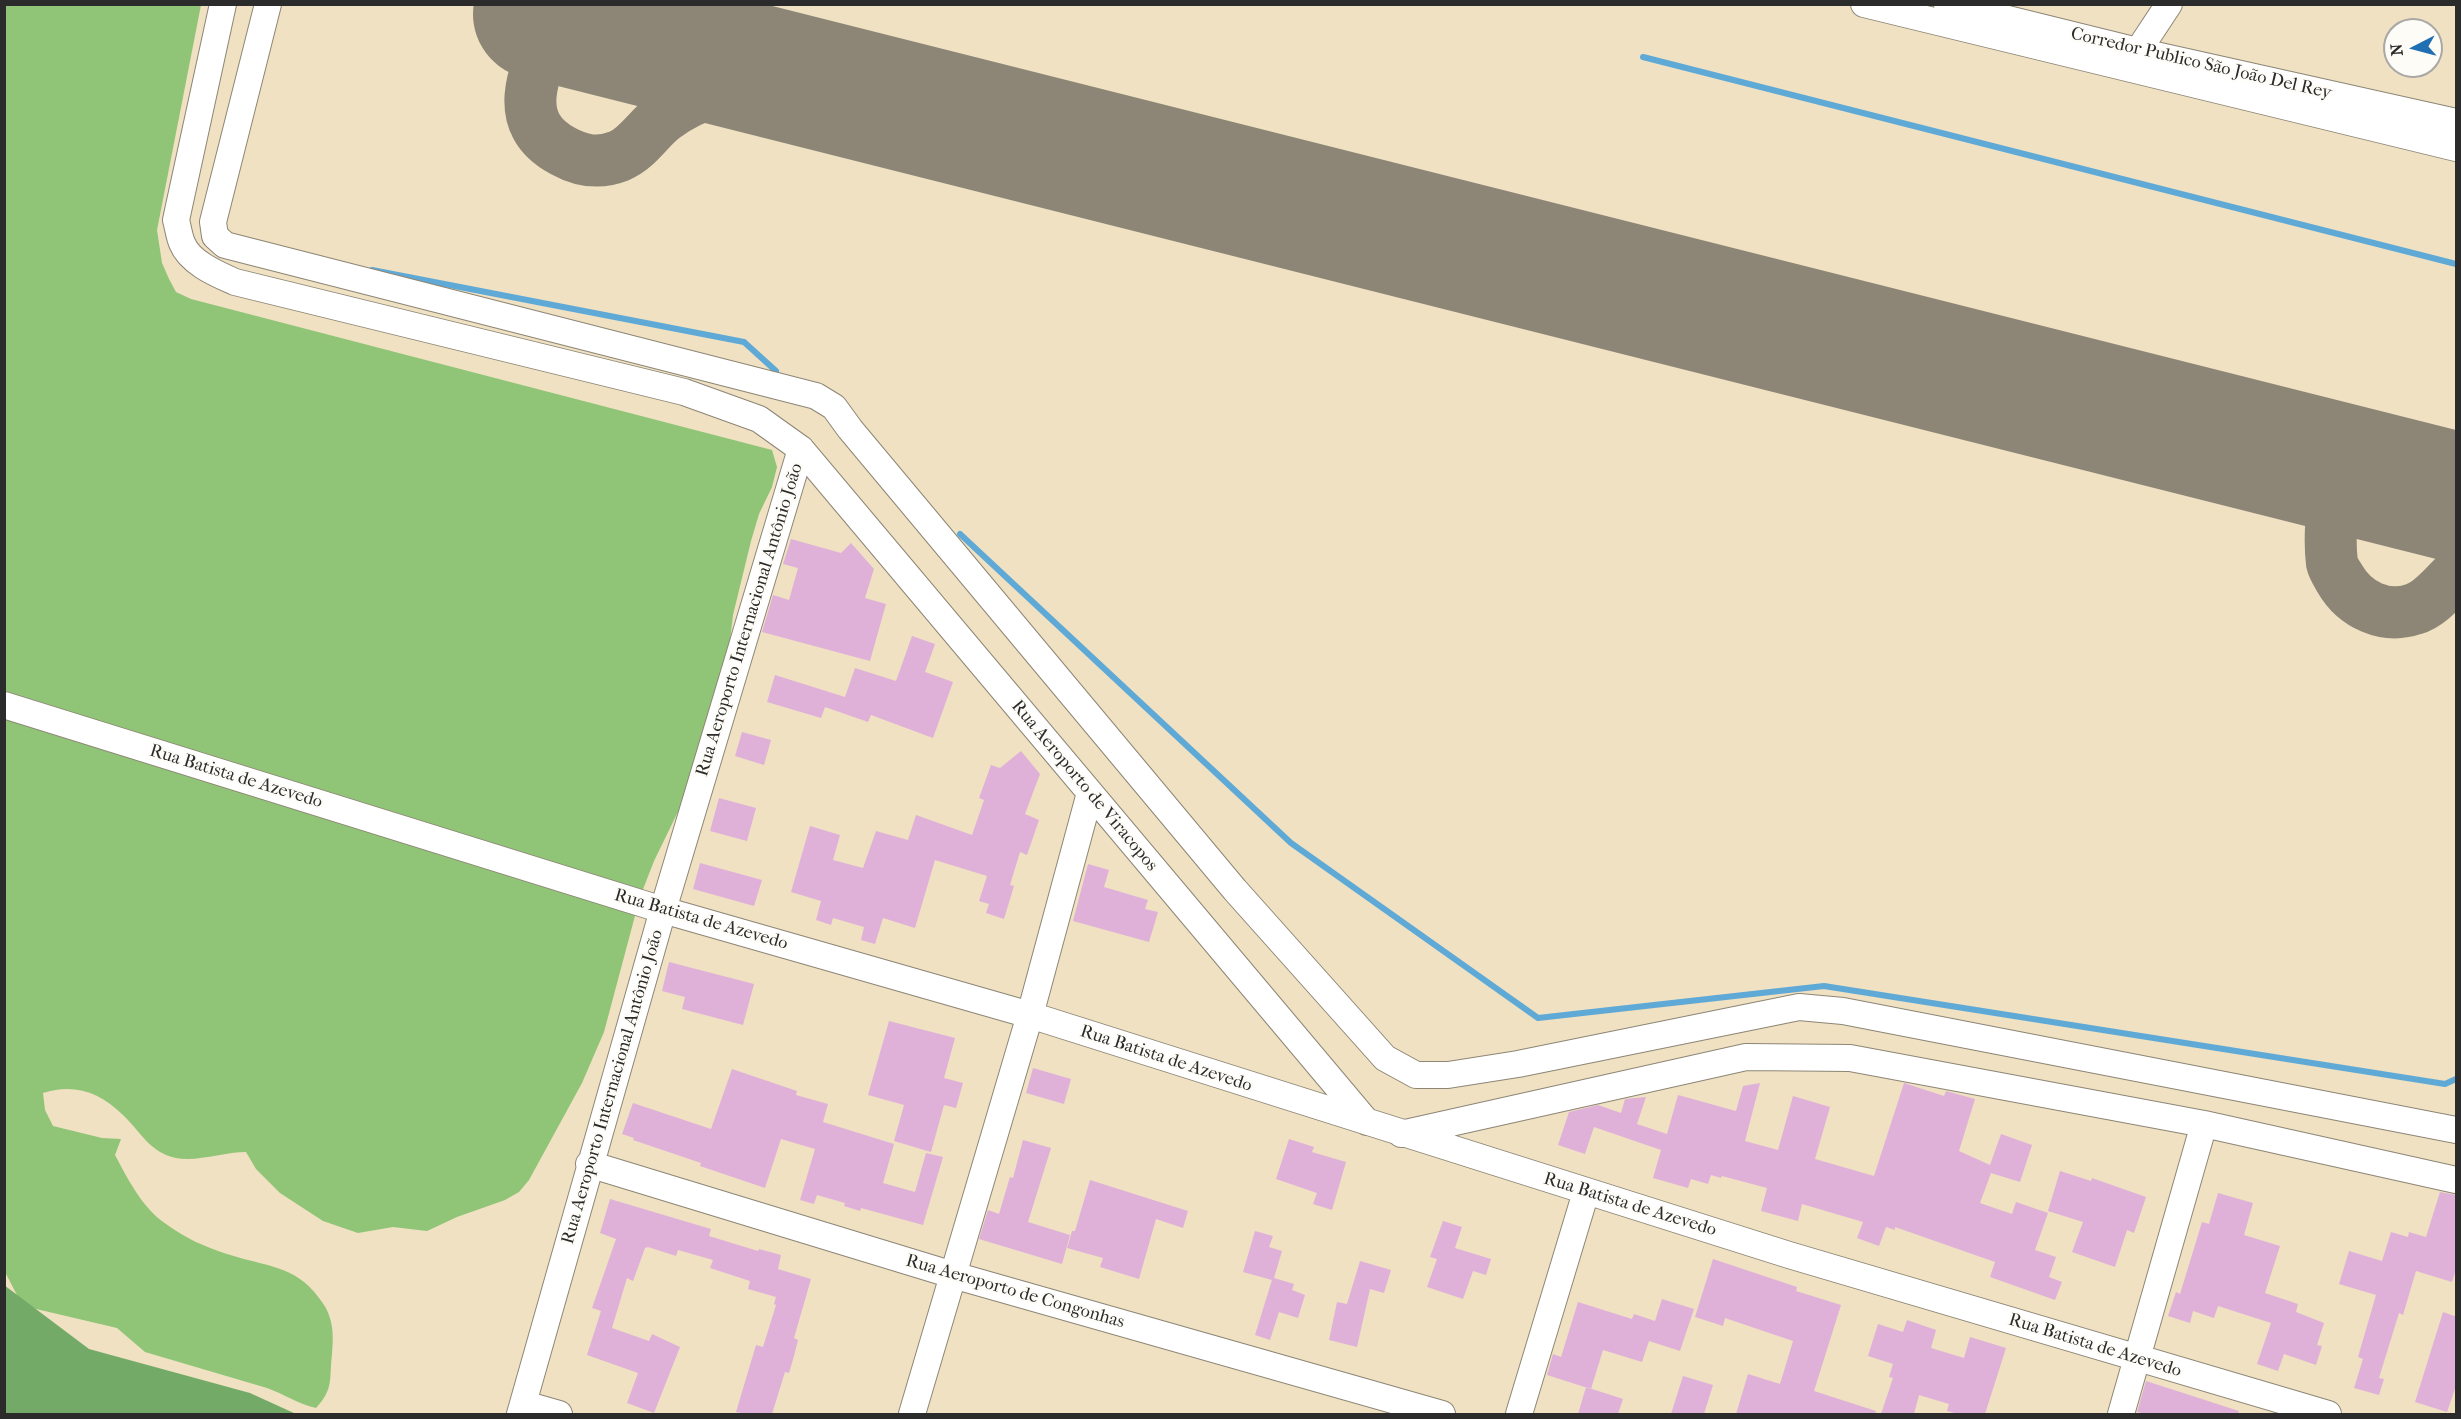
<!DOCTYPE html>
<html>
<head>
<meta charset="utf-8">
<style>
	body { margin:0 }
	#map { position:relative; width:2461px; height:1419px; overflow:hidden; background:#efe1c2; font-family:"IM FELL French Canon",serif }
	canvas { display:block }
	.frame { position:absolute; inset:0; border:6px solid #2b2b2b; pointer-events:none }
	.north { position:absolute; left:2383px; top:18px; width:60px; height:60px; box-sizing:border-box; background:#fdfcf7; border:2px solid #a9a8a5; border-radius:50%; rotate:264deg; font-size:16px; font-weight:700; line-height:24px; text-align:center; color:#2b2b2b }
	.north::after { content:''; display:block; margin:auto; width:21px; height:27px; background:#1f6fb2; clip-path:polygon(50% 0,100% 100%,50% 72%,0 100%) }
</style>
</head>
<body>
<div id="map">
<canvas width="2461" height="1419"></canvas>
<div class="frame"></div>
<div class="north">N</div>
</div>
<script>
const g = document.querySelector('canvas').getContext('2d');
g.lineJoin = 'round';
function fillPath(path, color) { g.fillStyle = color; g.fill(path, 'evenodd'); }
function strokePath(path, color, width, dash) { g.strokeStyle = color; g.lineWidth = width; g.lineCap = dash ? 'butt' : 'round'; g.setLineDash(dash || []); g.stroke(path); }
function label(font, color, halo, rows, align = 'center') {
  g.font = font + ' "IM FELL French Canon",serif'; g.lineWidth = 4.5; g.setLineDash([]); g.textBaseline = 'middle'; g.strokeStyle = halo; g.fillStyle = color; for (const [text, x, y, turn = 0] of rows) {
    g.save(); g.translate(x, y); g.rotate((+turn || 0) * Math.PI / 180); g.textAlign = isNaN(turn) ? turn : align; if (halo) g.strokeText(text, 0, 0); g.fillText(text, 0, 0); g.restore();
  }
}
fillPath(new Path2D(`
	M4 5H201L157 230 162 263 169 279 176 292 191 299 772 450 777 467 772 487 759 514 751 541 733 615 729 649 690 787 654 861 640 897 604 1032 582 1083 529 1180 519 1192 505 1200 457 1217 427 1231 393 1227 358 1233 323 1221 280 1193 256 1169 246 1152C224 1152 198 1162 176 1158 149 1152 141 1132 123 1115 100 1092 74 1083 43 1093L45 1110 53 1126 102 1138 121 1139 115 1155C128 1179 142 1208 166 1224 185 1238 205 1247 227 1254 263 1266 296 1265 319 1298 333 1315 334 1332 332 1354 329 1379 334 1389 316 1408 298 1404 284 1394 267 1388L145 1352 117 1328 32 1308 18 1297 5 1272Z`), '#90c476');
fillPath(new Path2D(`
	M4 1285 89 1349 250 1393 296 1414H5Z`), '#74aa67');
strokePath(new Path2D(`
	M1643 57 2456 264
	M372 270 744 342 776 371
	M960 534 1291 843 1538 1018 1824 986 2445 1084 2456 1079`), '#5fa9d7', 6);
strokePath(new Path2D(`
	M558 19C538 63 505 120 563 151 581 161 599 164 619 156 638 148 648 129 664 117 700 89 744 84 788 77
	M2337 467C2334 498 2328 532 2332 563 2333 568 2337 574 2340 579 2355 605 2385 619 2414 609 2431 604 2444 586 2456 575`), '#8d8676', 52);
strokePath(new Path2D(`
	M538 14 2456 497`), '#8d8676', 130);
fillPath(new Path2D(`
	M791 539 841 553 851 543 874 569 865 598 886 604 870 661 762 632 773 595 789 600 798 568 783 564Z
	M912 636 935 644 925 672 953 682 933 738 871 715 868 722 825 707 821 718 767 702 775 675 845 697 855 668 896 681Z
	M742 732 771 740 764 765 735 756Z
	M1021 751 1040 774 1025 814 1039 820 1027 855 1020 852 1010 885 1014 886 1004 919 986 913 989 904 979 901 987 876 935 860 915 928 883 918 875 944 861 940 864 927 833 918 831 925 816 920 821 901 791 892 810 826 840 835 833 860 863 868 876 831 908 840 916 815 972 835 984 800 979 798 991 765 1000 768Z
	M719 798 756 808 747 841 710 831Z
	M700 863 762 880 754 906 693 889Z
	M1088 864 1109 870 1104 887 1148 900 1145 909 1158 912 1149 942 1073 921Z
	M669 962 754 984 743 1025 682 1009 685 997 662 991Z
	M889 1021 955 1038 944 1078 963 1083 956 1108 944 1105 931 1152 894 1141 904 1105 868 1095Z
	M1033 1068 1071 1079 1064 1104 1026 1093Z
	M732 1069 797 1091 796 1095 828 1104 823 1122 894 1144 883 1183 915 1192 926 1153 943 1157 923 1225 861 1208 860 1211 844 1206 845 1203 817 1195 814 1204 800 1200 815 1149 781 1139 765 1188 700 1166 701 1163 633 1140 634 1138 622 1134 633 1103 711 1129Z
	M1760 1083 1745 1141 1778 1150 1793 1096 1830 1107 1815 1159 1874 1176 1904 1083 1944 1096 1946 1091 1975 1099 1959 1151 1990 1165 2001 1134 2032 1145 2020 1182 1991 1173 1980 1203 2012 1214 2016 1202 2048 1213 2035 1250 2056 1257 2049 1277 2062 1282 2055 1300 1990 1277 1995 1262 1895 1227V1230L1886 1227 1879 1246 1857 1238 1863 1222 1802 1204 1798 1221 1761 1211 1767 1188 1722 1176 1721 1178 1711 1175 1708 1184 1691 1179 1688 1188 1653 1178 1661 1150 1594 1127 1585 1154 1558 1145 1569 1112 1598 1105 1621 1113 1625 1099 1646 1097 1637 1124 1667 1134 1678 1095 1736 1111 1743 1086Z
	M1289 1139 1314 1147 1312 1152 1346 1162 1332 1210 1313 1204 1317 1193 1276 1179Z
	M1023 1140 1051 1148 1028 1222 1070 1235 1062 1264 979 1239 988 1210 999 1214 1010 1177 1013 1178Z
	M2060 1171 2091 1181 2092 1178 2146 1197 2134 1233 2127 1230 2115 1267 2072 1252 2083 1222 2048 1211Z
	M1090 1180 1188 1211 1183 1228 1156 1219 1139 1279 1100 1267 1103 1258 1067 1248 1072 1231H1075Z
	M2440 1192 2457 1195V1266L2452 1282 2416 1271 2403 1315 2399 1313 2379 1378 2384 1379 2379 1395 2354 1388 2363 1359 2358 1357 2376 1295 2339 1284 2349 1251 2382 1261 2391 1232 2408 1237 2409 1232 2426 1237Z
	M2218 1193 2253 1203 2244 1235 2280 1246 2265 1293 2298 1304 2296 1312 2324 1323 2317 1345 2322 1346 2316 1365 2284 1354 2278 1371 2257 1364 2271 1323 2218 1306 2214 1318 2193 1311 2190 1323 2168 1316 2176 1292 2180 1294 2202 1222 2209 1224Z
	M610 1199 711 1229 709 1236 758 1251 759 1249 781 1255 778 1269 811 1279 794 1338 798 1340 794 1356 789 1373 785 1372 772 1414H746L736 1412 756 1345 763 1347 776 1305 774 1304 776 1297 748 1289 750 1281 710 1268 713 1260 678 1250 676 1256 648 1247 645 1248 633 1281 627 1278 612 1328 649 1341 652 1334 680 1347 654 1413 627 1403 638 1373 587 1355 601 1311 592 1308 616 1239 600 1233Z
	M1443 1221 1462 1227 1455 1248 1491 1259 1486 1275 1473 1271 1463 1299 1427 1287 1437 1259 1430 1257Z
	M1255 1231 1273 1236 1269 1247 1282 1251 1274 1278 1294 1284 1292 1290 1305 1295 1298 1318 1279 1312 1270 1340 1255 1335 1272 1280 1243 1272Z
	M1713 1259 1797 1287 1796 1291 1841 1305 1814 1391 1876 1411 1875 1414H1736L1748 1374 1780 1384 1793 1341 1725 1318 1723 1326 1695 1317Z
	M1360 1261 1391 1270 1384 1293 1370 1289 1357 1347 1329 1340 1337 1302 1347 1304Z
	M1662 1299 1694 1309 1680 1351 1649 1341 1642 1362 1603 1350 1591 1389 1547 1375 1553 1354 1561 1357 1578 1302 1632 1319 1634 1314 1655 1321Z
	M2443 1312 2457 1317V1383L2447 1412 2415 1402Z
	M1907 1320 1936 1330 1931 1348 1964 1358 1970 1337 2006 1348 1985 1414H1958L1947 1411 1949 1404 1919 1395 1914 1414H1881L1893 1378 1889 1377 1893 1364 1868 1356 1878 1324 1903 1332Z
	M1683 1376 1713 1385 1704 1414H1671Z
	M2146 1381 2239 1411 2238 1414H2146L2137 1412Z
	M1586 1387 1623 1399 1618 1414H1578Z`), '#dfb1d9');
const minor = new Path2D(`
	M223 4 176 220C178 227 179 236 182 243 190 263 217 274 235 282L684 392 759 419 801 449 1367 1122
	M268 4 213 222 215 236 225 245 816 396 834 407 850 429 1235 890 1385 1058 1416 1075H1448L1518 1064 1799 1007 1843 1011 2456 1130
	M1864 4 2456 148
	M1947 4 2138 51 2456 122
	M2138 51 2169 4
	M4 705 663 910 1030 1015 1789 1255 2328 1414
	M1401 1134 1746 1057 1850 1058 2204 1124 2456 1180
	M589 1164 953 1275 1442 1414
	M524 1404 559 1414
	M520 1414 663 910 801 449
	M912 1414 1030 1015 1090 793
	M1519 1414 1586 1192
	M2121 1414 2204 1124`);
strokePath(minor, '#8d8676', 28);
strokePath(minor, '#fff', 26);
label('18px', '#2b2b2b', '#fdfcf7', [
	["Corredor Publico São João Del Rey",2201,64,13],
	["Rua Aeroporto Internacional Antônio João",750,620,-73],
	["Rua Batista de Azevedo",236,777,17],
	["Rua Aeroporto de Viracopos",1084,786,50],
	["Rua Batista de Azevedo",701,920,16],
	["Rua Batista de Azevedo",1166,1059,18],
	["Rua Aeroporto Internacional Antônio João",613,1087,-74],
	["Rua Batista de Azevedo",1630,1205,17],
	["Rua Aeroporto de Congonhas",1015,1292,16],
	["Rua Batista de Azevedo",2095,1346,17]
]);
</script>
</body>
</html>
